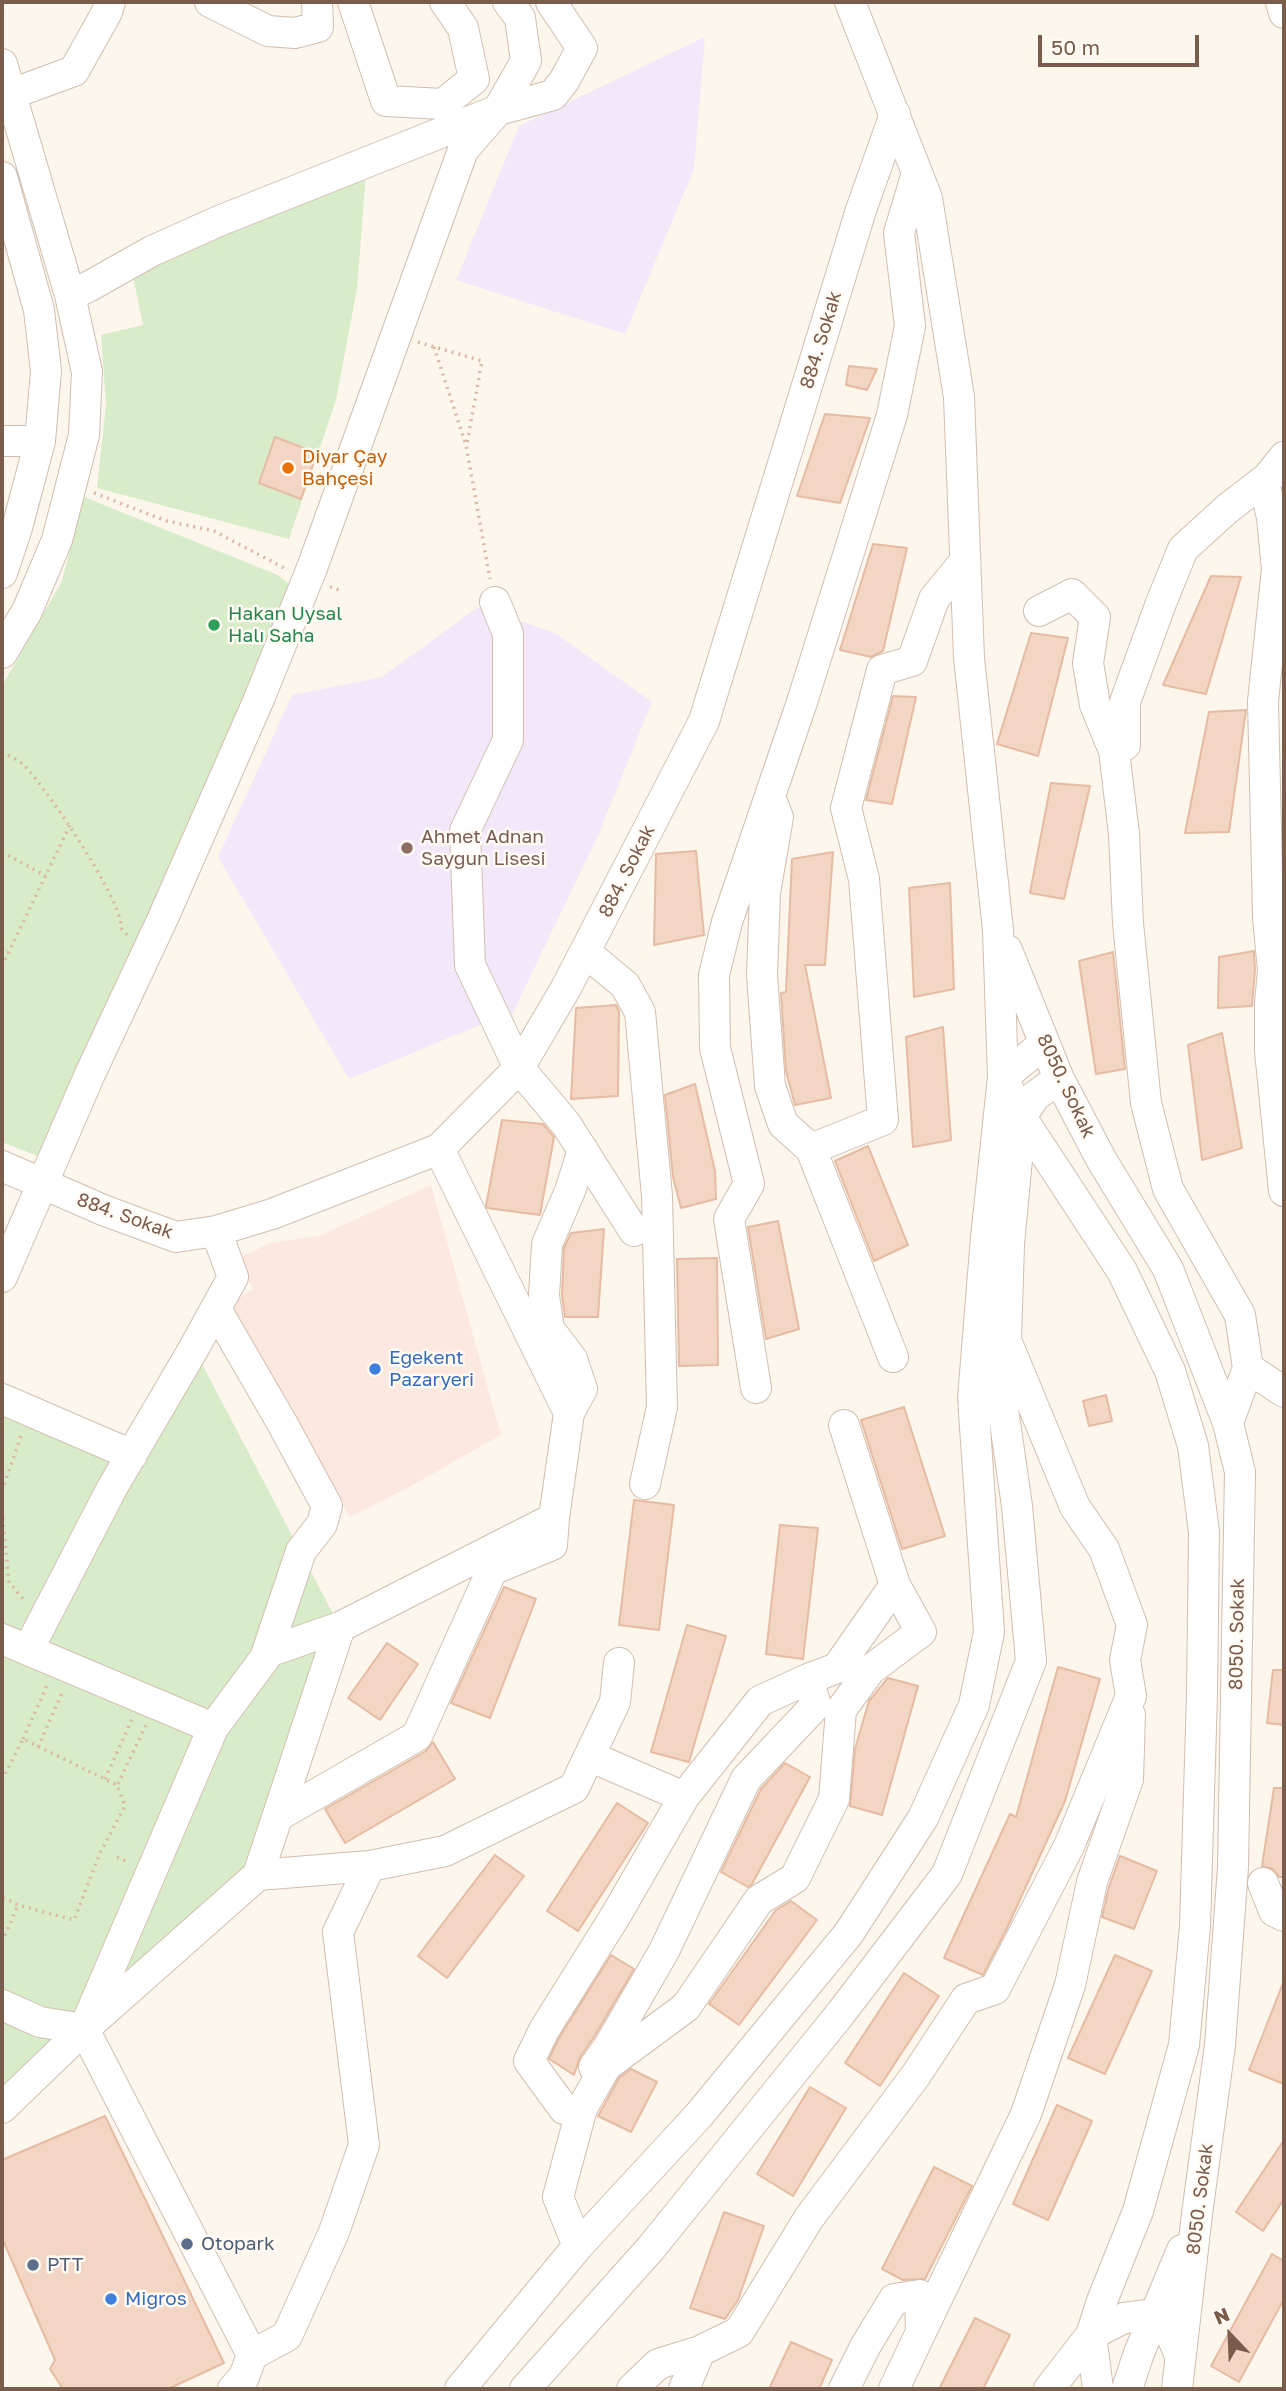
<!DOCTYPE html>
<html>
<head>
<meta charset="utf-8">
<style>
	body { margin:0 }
	#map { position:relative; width:1286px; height:2391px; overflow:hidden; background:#fdf6ec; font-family:"Golos Text",sans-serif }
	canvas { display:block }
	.frame { position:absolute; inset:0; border:4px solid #7a5c4d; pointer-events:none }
	.north { position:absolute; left:1195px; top:2300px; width:70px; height:70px; -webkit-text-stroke:5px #fffaf3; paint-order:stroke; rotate:337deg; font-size:19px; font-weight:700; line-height:28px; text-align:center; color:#7a5c4d }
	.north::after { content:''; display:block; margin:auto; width:24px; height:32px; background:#7a5c4d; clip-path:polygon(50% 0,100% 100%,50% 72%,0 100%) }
	.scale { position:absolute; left:1038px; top:35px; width:161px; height:32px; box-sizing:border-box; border:4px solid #7a5c4d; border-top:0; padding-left:9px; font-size:21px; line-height:24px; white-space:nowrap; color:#7a5c4d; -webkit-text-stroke:5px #fffaf3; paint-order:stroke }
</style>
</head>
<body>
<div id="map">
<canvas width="1286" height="2391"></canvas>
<div class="frame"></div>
<div class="north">N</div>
<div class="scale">50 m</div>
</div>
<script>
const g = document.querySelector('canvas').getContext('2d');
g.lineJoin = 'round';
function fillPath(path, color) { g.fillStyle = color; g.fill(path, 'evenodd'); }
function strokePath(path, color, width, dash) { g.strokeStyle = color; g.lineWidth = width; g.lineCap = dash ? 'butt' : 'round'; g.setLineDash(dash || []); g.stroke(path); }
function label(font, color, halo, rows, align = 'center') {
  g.font = font + ' "Golos Text",sans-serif'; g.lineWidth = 5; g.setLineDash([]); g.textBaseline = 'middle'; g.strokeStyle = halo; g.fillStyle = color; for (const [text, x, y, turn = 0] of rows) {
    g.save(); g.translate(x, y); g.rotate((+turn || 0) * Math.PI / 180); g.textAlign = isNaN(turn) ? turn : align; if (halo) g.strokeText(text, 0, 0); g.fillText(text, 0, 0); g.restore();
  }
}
fillPath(new Path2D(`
	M431 1185 501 1435 409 1487 350 1517 230 1303 253 1289 237 1259 270 1243 319 1236Z`), '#fde8e0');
fillPath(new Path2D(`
	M705 37 694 169 625 334 456 280 519 126Z
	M478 607 555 633 652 702 598 836 505 1029 485 1023 349 1079 218 857 292 695 382 677Z`), '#f3e8fa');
fillPath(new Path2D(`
	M366 173 357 289 336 400 289 539 97 488 106 404 101 335 143 325 132 272Z
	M84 497 278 575 292 586 283 614 40 1157 2 1142V686L62 581Z
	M201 1362 340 1627 249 1881 2 2109V1402L127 1463Z`), '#d8ecc9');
const building = new Path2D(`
	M849 366 877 369 867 390 846 385Z
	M825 414 870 418 840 503 797 496Z
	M275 437 317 453 301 499 259 483Z
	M873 544 907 548 883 651 871 657 840 650Z
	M1211 576 1241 577 1206 694 1163 685Z
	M1031 633 1068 638 1038 756 997 744Z
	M893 696 916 697 892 804 866 800Z
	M1246 710 1229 832 1185 833 1209 712Z
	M1051 783 1090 786 1064 899 1030 893Z
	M696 851 704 935 654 945 656 854Z
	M833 852 825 965H805L831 1098 795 1105 786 1071 781 993 786 992 792 859Z
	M950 883 954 989 914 997 909 888Z
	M1254 951 1255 970 1252 1006 1218 1008 1219 957Z
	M1113 952 1125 1069 1096 1074 1079 961Z
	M616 1005 619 1011 618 1096 571 1099 576 1008Z
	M943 1027 951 1140 913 1147 906 1037Z
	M1222 1033 1242 1148 1202 1160 1188 1045Z
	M695 1084 715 1171 716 1199 681 1208 673 1177 665 1095Z
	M502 1120 543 1124 554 1137 540 1215 487 1208 486 1206Z
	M868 1146 908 1245 874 1261 835 1161Z
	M778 1221 799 1329 766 1339 748 1227Z
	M604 1229 598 1317H565L562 1295 564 1248 571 1233Z
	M717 1258 718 1365 679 1366 677 1259Z
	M1106 1395 1112 1421 1089 1426 1083 1401Z
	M904 1407 945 1536 902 1549 861 1420Z
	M634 1500 674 1505 659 1630 619 1625Z
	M780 1525 818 1528 803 1659 766 1654Z
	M504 1587 536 1599 490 1718 451 1703Z
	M687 1625 726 1636 689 1762 651 1752Z
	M387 1643 418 1664 380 1720 348 1698Z
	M1058 1667 1100 1679 1065 1801 1007 1928 983 1975 944 1958 1010 1814 1016 1817Z
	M1273 1670H1284V1725L1267 1723Z
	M888 1678 918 1686 882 1815 850 1806 855 1749 869 1701Z
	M433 1742 455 1779 345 1843 325 1809 426 1751Z
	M785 1763 810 1777 752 1884 748 1887 721 1872 761 1789Z
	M1274 1788H1284V1877H1279L1273 1869 1262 1866Z
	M617 1803 648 1823 578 1931 547 1911Z
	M495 1855 524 1876 447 1978 418 1956Z
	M1120 1856 1157 1871 1134 1929 1102 1917 1109 1887Z
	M791 1901 817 1920 739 2025 709 2004 776 1910Z
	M611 1955 634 1969 594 2037 580 2057 574 2075 549 2059 559 2038Z
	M1115 1955 1152 1971 1105 2074 1068 2058Z
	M904 1973 939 1996 880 2086 845 2063Z
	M1283 1983H1284V2084L1249 2070Z
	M631 2069 657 2082 631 2132 598 2116 619 2078Z
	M810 2087 846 2108 793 2196 757 2174Z
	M1057 2105 1092 2121 1048 2220 1013 2204Z
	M105 2116 224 2363 168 2389H63L50 2369 55 2360 2 2238V2160Z
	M1284 2140V2199L1263 2231 1236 2212Z
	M934 2167 972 2186 925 2279 903 2280 882 2269Z
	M724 2212 764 2226 738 2300 725 2319 690 2308Z
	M1272 2254 1284 2261V2299L1239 2382 1211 2366Z
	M975 2318 1010 2335 983 2389H939Z
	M791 2342 832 2360 819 2389H769Z`);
fillPath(building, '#f3d5c3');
strokePath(building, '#e6bba3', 2);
const minor = new Path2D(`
	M210 2 268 31 295 33 318 27 317 2
	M353 2 386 101 443 104 474 79 463 28 445 2
	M1281 2 1284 13
	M2 64 70 295 87 372 84 435 57 540 27 611 2 653
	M11 94 74 71 107 12 110 2
	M2 177 39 310 46 371 40 441 17 528 2 573
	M70 295 88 287 152 251 219 221 498 110 526 61 520 18 508 2
	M2 441H40
	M1284 457 1264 482 1272 518 1277 569 1263 701 1268 917 1273 970 1270 1003V1051L1284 1191
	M495 602 508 634V740L465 831 470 965 519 1068 566 1124 634 1231
	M1039 611 1072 594 1095 617 1088 663 1095 705 1114 751 1124 834 1128 923 1146 1103 1168 1189 1240 1315 1248 1368 1228 1423
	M1114 751 1125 745V702L1161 603 1183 549 1227 509 1275 472
	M774 807 778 817 765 893 762 975 770 1086 783 1124 811 1149
	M1007 950 1059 1079 1101 1159 1168 1269 1228 1423 1240 1472 1233 1867 1220 2045 1197 2214 1177 2389
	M585 952 625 985 640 1012 657 1196 662 1407 645 1484
	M1044 1044 1003 1077 1021 1117 1122 1271 1170 1371 1193 1446 1204 1532 1202 1694 1195 1926 1184 2045 1138 2211 1102 2301 1091 2335 1098 2389
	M2 1166 103 1210 176 1237 216 1231 272 1214 439 1149 519 1068 566 988 704 721 861 210 895 114
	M2 1277 90 1074 163 918 259 699 312 568 463 150 498 110 553 95 564 81 582 48 551 2
	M893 1357 811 1149 883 1120 864 879 846 808 882 670 912 661 934 599 965 561
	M1248 1368 1284 1392
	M756 1388 729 1219 749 1184 715 1048 714 975 727 922 802 702 892 415 910 326 899 233 917 173
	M2 1399 132 1455
	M569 1413 582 1389 572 1359 549 1329 544 1296 547 1244 570 1191 583 1150
	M2 1639 213 1728 84 2029 40 2022 2 2005
	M28 1650 112 1488 194 1348 233 1277 216 1231
	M268 1652 340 1627
	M213 1728 265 1658 301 1551 322 1524 327 1506 282 1423 216 1309
	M684 1797 760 1701 808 1679 837 1668 895 1585 844 1425
	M278 1816 417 1736 492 1570 552 1545 554 1518
	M258 1875 340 1627 554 1518 569 1413 439 1149
	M1263 1883 1274 1911 1284 1916
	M84 2029 252 2355 287 2336 334 2232 364 2145 338 1932 370 1866
	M594 2067 609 2046 664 1951 746 1779 816 1705 808 1679
	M2 2108 84 2029 258 1875 370 1866 445 1851 574 1788 615 1702 619 1663
	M564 2109 529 2061 544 2030 616 1915 684 1797 589 1756
	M578 2246 558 2197 582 2108 606 2066 686 2007 759 1900 795 1878 834 1799 841 1710 870 1670 921 1632 895 1585
	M921 2332 1026 2114 1070 1985 1092 1882 1128 1779 1130 1715
	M233 2389 244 2377 252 2355
	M460 2389 578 2246 699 2115 849 1933 923 1818 974 1705 989 1632 973 1398 986 1237 1003 1077 998 930 969 658 959 397 927 198 850 2
	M525 2389 651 2248 841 2013 947 1874 1031 1661 1017 1506 1001 1395 1006 1342 1009 1244 1021 1117 1035 1096 1059 1079
	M632 2389 658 2364 700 2351
	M684 2389 700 2351 739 2332 809 2218 916 2075 966 1999 995 1989 1069 1846 1131 1696 1125 1660 1132 1625 1104 1549 1075 1507 1008 1345
	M844 2389 866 2345 894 2299 920 2295 921 2332 894 2389
	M1049 2389 1091 2335 1124 2318 1156 2314 1167 2324 1180 2356
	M1127 2389 1139 2353 1182 2250`);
strokePath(minor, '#d1beb0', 32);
strokePath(new Path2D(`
	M418 342 482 361 467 443
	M434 347 466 445 490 579
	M94 493 167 521 214 531 284 568
	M330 587 339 590
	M2 752C9 756 19 760 25 766 47 790 123 900 121 928L128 936
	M2 852 46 876
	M2 966 70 825
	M2 1491 22 1433
	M2 1511 9 1582 24 1600
	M23 1739 48 1683
	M38 1747 63 1691
	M105 1779 132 1719
	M2 1780 23 1739 117 1785 125 1806 100 1853 74 1920 18 1905 2 1897
	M118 1784 146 1725
	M117 1857 128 1862
	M2 1942 18 1905`), '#d9b8a5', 3.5, [2, 5]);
strokePath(minor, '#fff', 30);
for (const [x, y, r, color] of [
	[288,468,7,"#e8710a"],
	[214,625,7,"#2e9e5b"],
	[407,848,7,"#8d6e63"],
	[375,1369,7,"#3f7fe0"],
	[187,2244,7,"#5c6f8a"],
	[33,2265,7,"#5c6f8a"],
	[111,2299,7,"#3f7fe0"]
]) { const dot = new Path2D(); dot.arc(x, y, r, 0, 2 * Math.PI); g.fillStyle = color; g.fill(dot); strokePath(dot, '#fffaf3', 2.5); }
label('19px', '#7a5c4d', '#fffaf3', [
	["884. Sokak",821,340,-73],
	["884. Sokak",627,871,-63],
	["8050. Sokak",1066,1086,65],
	["884. Sokak",125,1216,20],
	["8050. Sokak",1237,1634,-89],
	["8050. Sokak",1200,2199,-83]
]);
label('19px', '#c56008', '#fffaf3', [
	["Diyar Çay",302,457],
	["Bahçesi",302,479]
], 'left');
label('19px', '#27864d', '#fffaf3', [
	["Hakan Uysal",228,614],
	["Halı Saha",228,636]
], 'left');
label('19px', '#785e54', '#fffaf3', [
	["Ahmet Adnan",421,837],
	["Saygun Lisesi",421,859]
], 'left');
label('19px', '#366cbe', '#fffaf3', [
	["Egekent",389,1358],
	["Pazaryeri",389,1380],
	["Migros",125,2299]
], 'left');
label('19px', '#4e5e75', '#fffaf3', [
	["Otopark",201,2244],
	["PTT",47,2265]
], 'left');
</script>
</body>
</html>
